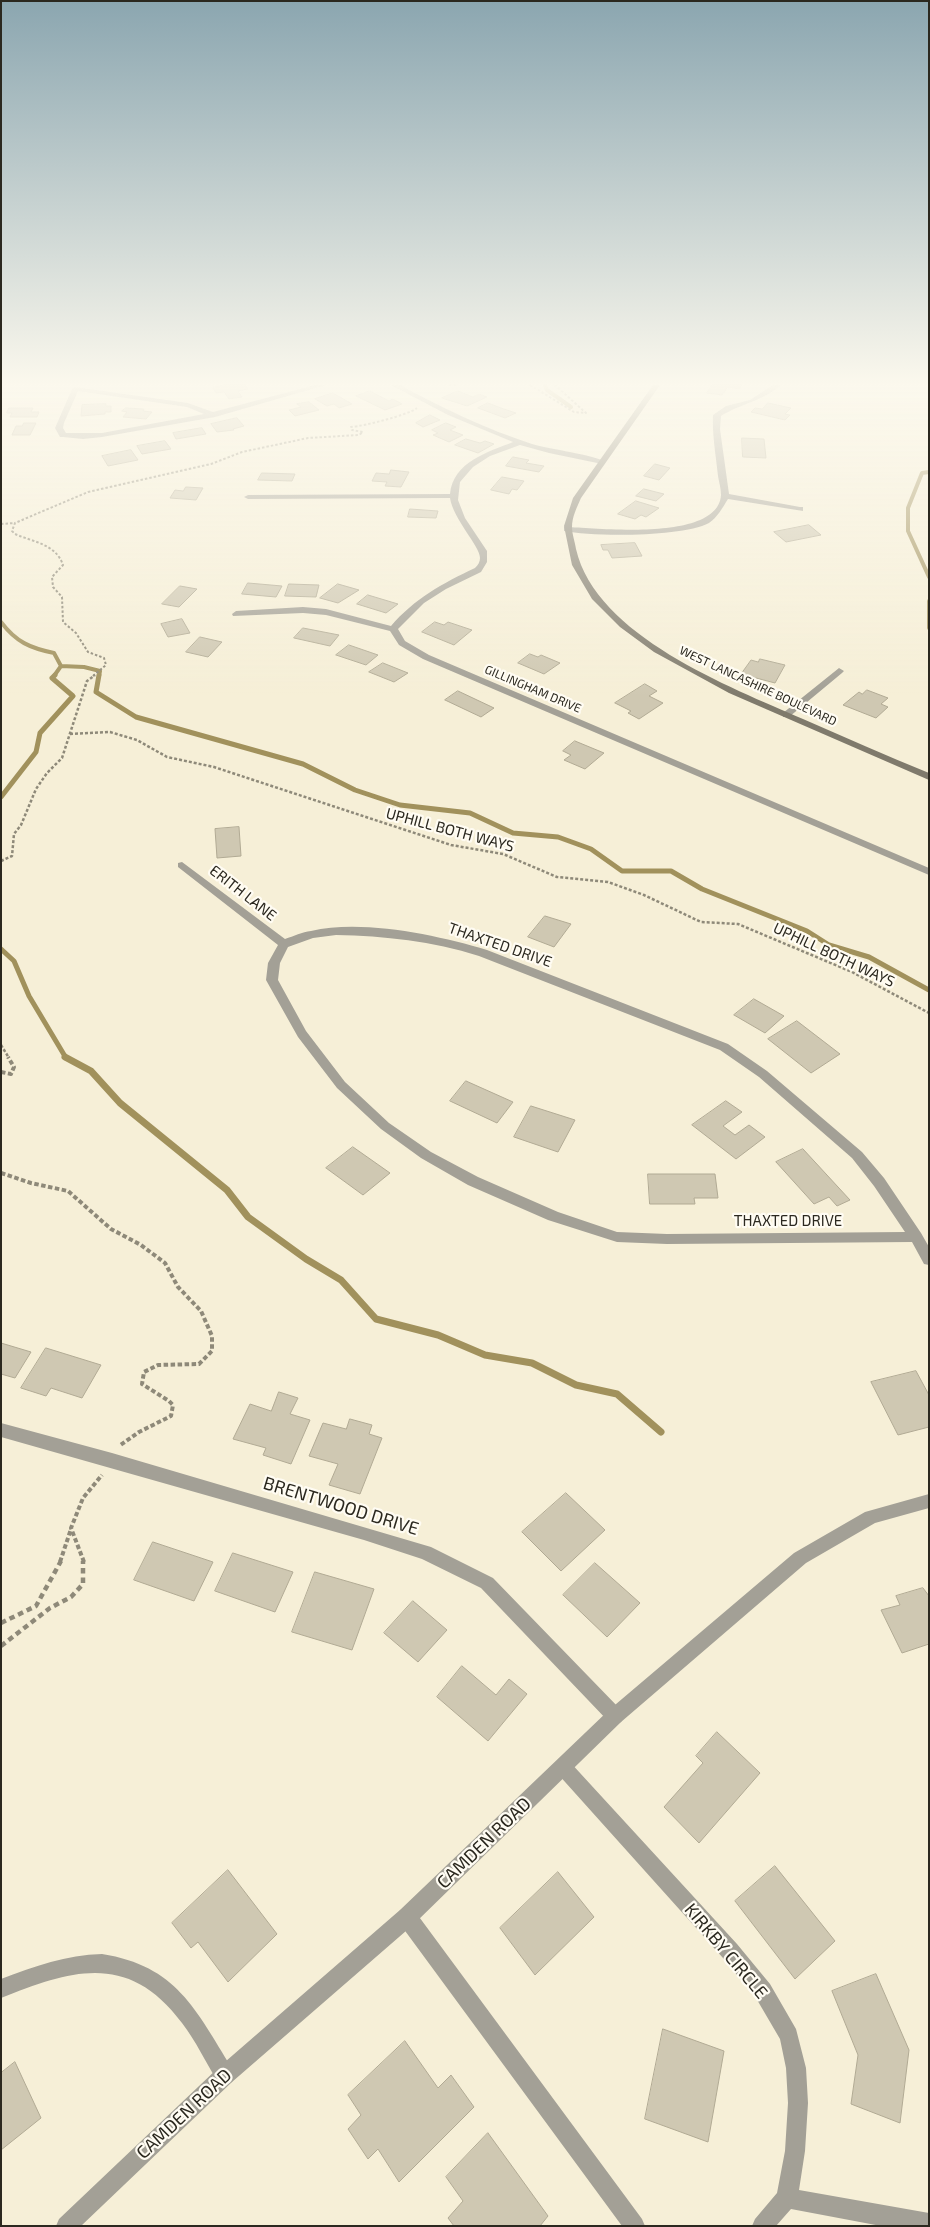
<!DOCTYPE html>
<html>
<head>
<meta charset="utf-8">
<style>
	body { margin:0 }
	#map { position:relative; width:930px; height:2227px; overflow:hidden; background:#f6efd7; font-family:"Exo 2",sans-serif }
	canvas { display:block }
	.frame { position:absolute; inset:0; border:2px solid #2b281f; pointer-events:none }
</style>
</head>
<body>
<div id="map">
<canvas width="930" height="2227"></canvas>
<div class="frame"></div>
</div>
<script>
const g = document.querySelector('canvas').getContext('2d');
g.lineJoin = 'round';
function strokePath(path, color, width, dash) { g.strokeStyle = color; g.lineWidth = width; g.lineCap = dash ? 'butt' : 'round'; g.setLineDash(dash || []); g.stroke(path); }
function fillPath(path, color) { g.fillStyle = color; g.fill(path, 'evenodd'); }
function label(font, color, halo, rows, align = 'center') {
  g.font = font + ' "Exo 2",sans-serif'; g.lineWidth = 4.5; g.setLineDash([]); g.textBaseline = 'middle'; g.strokeStyle = halo; g.fillStyle = color; for (const [text, x, y, turn = 0] of rows) {
    g.save(); g.translate(x, y); g.rotate((+turn || 0) * Math.PI / 180); g.textAlign = isNaN(turn) ? turn : align; if (halo) g.strokeText(text, 0, 0); g.fillText(text, 0, 0); g.restore();
  }
}
strokePath(new Path2D(`
	M545 385 547 390 571 407
	M929 472 922 473 908 508V531L929 577
	M929 601V628
	M1 622C16 642 30 648 54 653L61 666 84 667 100 671 99 676
	M54 676 61 666`), '#a1915c', 4);
strokePath(new Path2D(`
	M99 675 96 692 136 717 303 764 355 790 400 805 470 813 513 833 558 837 591 849 622 871H671L702 889 807 931 829 945 869 957 929 990
	M1 797 36 752 40 733 73 696 52 678 55 675
	M1 949 14 961 29 996 66 1058`), '#a1915c', 5);
strokePath(new Path2D(`
	M65 1057 91 1071 120 1103 227 1190 248 1217 306 1259 341 1280 376 1319 438 1335 485 1355 532 1363 576 1385 617 1394 661 1432`), '#a1915c', 7);
const building = new Path2D(`
	M223 385H245L248 389 238 391 242 397 229 399 224 392 216 393 213 388Z
	M712 385H742L739 389 728 387 722 395 707 393Z
	M370 391 389 401 393 399 402 404 385 410 356 396Z
	M458 391 473 397 479 394 487 397 467 406 442 398Z
	M333 393 352 404 339 408 334 404 327 406 315 399Z
	M309 402 319 410 295 416 289 410 301 407 297 404Z
	M488 403 501 408 516 413 505 418 478 408Z
	M768 403 791 408 785 414 790 415 785 420 751 412 755 408 762 409Z
	M106 404V406H111V412H105V414L81 416 82 405Z
	M9 408H33L31 412H39L37 417H10L12 413H7Z
	M126 408 144 409 143 411 152 412 146 419 123 417 127 412 122 411Z
	M430 415 440 420 423 427 416 423Z
	M237 418 244 426 233 429 234 430 217 432 211 424Z
	M24 423H36L30 435H12L16 426H22Z
	M446 423 456 427 450 430 463 435 449 442 433 435 438 433 432 430Z
	M202 428 206 434 176 439 173 433Z
	M742 438 764 439 766 458 743 457Z
	M466 439 480 443 485 441 494 444 478 453 455 445Z
	M165 441 171 449 142 454 137 446Z
	M131 450 138 460 108 466 102 456Z
	M513 457 529 460 526 463 544 466 539 472 506 466Z
	M655 464 670 468 659 480 644 476Z
	M391 470 409 472 401 487 385 486 387 482 372 481 376 473 389 474Z
	M262 473 295 474 292 481 258 480Z
	M502 477 524 481 517 490 512 489 509 494 491 490Z
	M186 487 203 488 196 500 170 498 175 490 183 491Z
	M644 489 664 494 656 501 636 496Z
	M636 501 659 508 646 517 641 515 635 519 618 514Z
	M410 509 438 511 436 518 408 517Z
	M809 525 821 535 786 542 774 532Z
	M635 543 642 556 612 558 608 550H603L601 545Z
	M248 583 282 586 276 597 242 594Z
	M289 584 319 585 316 597 285 596Z
	M338 584 359 590 338 603 320 598Z
	M180 586 197 589 179 607 162 604Z
	M368 595 398 604 386 613 357 604Z
	M182 619 190 633 168 637 161 624Z
	M435 622 444 625 448 622 472 630 454 645 422 632Z
	M303 628 339 635 330 646 294 638Z
	M200 637 222 642 208 657 186 652Z
	M349 645 378 655 366 665 336 655Z
	M530 654 538 657 541 655 560 663 544 674 518 663Z
	M760 659 785 665 775 683 741 674 751 660 758 662Z
	M383 663 408 673 394 682 369 672Z
	M645 684 657 691 649 696 663 703 639 719 628 713 631 711 615 703Z
	M867 690 888 698 881 704 888 707 876 718 843 705 859 692 862 694Z
	M458 691 494 708 481 717 445 700Z
	M575 741 604 753 585 769 564 760 571 755 563 751Z
	M239 827 241 856 217 858 215 829Z
	M545 916 571 924 554 947 528 937Z
	M754 999 784 1016 765 1033 734 1015Z
	M797 1021 840 1054 811 1073 768 1039Z
	M466 1081 513 1102 497 1123 450 1101Z
	M726 1101 742 1112 723 1126 735 1135 749 1125 765 1137 736 1159 692 1125Z
	M531 1106 575 1120 558 1152 514 1137Z
	M353 1147 390 1173 363 1195 326 1168Z
	M803 1149 850 1200 837 1206 829 1197 814 1204 776 1162Z
	M648 1174H715L718 1198H694L695 1204H650Z
	M1 1343 31 1352 15 1378 1 1374Z
	M46 1348 101 1365 82 1398 51 1388 46 1396 21 1388Z
	M916 1371 929 1395V1427L898 1435 871 1382Z
	M279 1392 298 1398 290 1414 310 1420 291 1464 263 1455 266 1448 233 1439 250 1404 271 1411Z
	M350 1419 372 1425 369 1434 382 1438 360 1494 329 1485 338 1464 309 1456 323 1423 346 1429Z
	M566 1493 605 1530 561 1571 522 1532Z
	M153 1542 213 1562 194 1601 134 1580Z
	M233 1553 293 1572 275 1612 215 1591Z
	M595 1563 640 1603 607 1637 563 1595Z
	M315 1572 374 1589 352 1650 292 1632Z
	M923 1588 929 1596V1644L902 1653 881 1610 900 1605 896 1596Z
	M413 1601 447 1630 418 1662 384 1633Z
	M462 1666 496 1695 509 1679 527 1694 488 1741 437 1697Z
	M717 1732 760 1773 699 1843 664 1807 703 1763 696 1756Z
	M775 1866 835 1941 795 1979 735 1901Z
	M228 1870 277 1934 228 1982 198 1942 191 1948 172 1923Z
	M558 1872 594 1917 535 1975 500 1928Z
	M876 1974 909 2050 900 2123 851 2104 858 2055 832 1991Z
	M663 2029 724 2051 708 2142 645 2119Z
	M405 2041 438 2088 451 2075 474 2107 399 2182 378 2149 368 2159 348 2129 361 2115 348 2095Z
	M15 2062 41 2118 1 2150V2073Z
	M488 2133 548 2216 540 2226H454L448 2218 463 2201 446 2177Z`);
fillPath(building, '#cfc8b2');
strokePath(building, '#b1aa94', 1);
strokePath(new Path2D(`
	M449 385H457
	M530 385 574 412 586 413 555 385
	M1 524 15 523
	M93 676 106 665 104 658 88 652 76 633 63 622 62 597 53 587 52 577 63 565C56 544 33 542 15 534L12 531 15 523 88 492 211 464 242 452 308 438 359 435 363 432 352 430 351 427C364 426 408 415 417 408`), '#8e8979', 2, [2.5, 2]);
strokePath(new Path2D(`
	M70 734 110 732 137 740 167 757 214 767 451 845 503 854 557 877 608 882 644 895 701 922 738 924 852 972 929 1013
	M1 861 12 856 14 834 21 825 36 789 47 773 62 758 87 681 95 675
	M1 1045 9 1058`), '#8e8979', 2.5, [3, 2]);
strokePath(new Path2D(`
	M1 1072 11 1074 14 1067 8 1057
	M1 1173 31 1183 68 1191 111 1229 141 1245 165 1263 178 1287 201 1311 212 1336V1351L199 1364 158 1365 144 1372 142 1384 169 1401 173 1405 171 1416 139 1432 119 1446
	M60 1562 71 1529
	M84 1562 71 1528 83 1498 102 1475`), '#8e8979', 4, [4.5, 2.5]);
strokePath(new Path2D(`
	M1 1623 36 1606 61 1561
	M1 1646 50 1608 71 1597 83 1584V1561`), '#8e8979', 4.5, [5.5, 4]);
fillPath(new Path2D(`
	M315 385H326L215 417 102 437 83 439 63 437H60L55 428 72 389 75 387 188 403 213 412ZM78 391 187 407 204 414 102 433H66L63 428 64 423Z
	M391 385H400C442 408 486 429 532 444 549 449 595 455 606 462L602 464 549 453 520 445 490 456 473 467 460 482 458 500 465 518 487 551V562L481 572 446 589 424 603 398 629 405 641 429 655 929 868V875L423 659 399 645 390 631 326 615 303 613 233 616 232 614 236 611 303 607 326 609 391 626C414 599 443 583 475 568 478 565 480 562 480 558 480 546 453 519 450 498L248 499 244 497 248 495 450 494C453 462 488 452 513 442L448 415Z
	M773 385H781C763 401 740 404 721 416L720 429 729 494 800 507H803V511L728 499C723 507 717 518 709 523 683 537 593 537 564 531V527H567C598 528 718 542 721 495 721 489 719 482 718 476 716 456 712 435 713 415L726 406 750 400Z
	M839 668 844 671 842 673 789 717H783V713Z
	M182 862 285 939C294 936 302 932 311 931 362 919 437 935 487 950L728 1044 767 1071 862 1152 884 1178 921 1233 929 1247V1265L924 1264 912 1242 667 1244 617 1242 548 1220 468 1185 421 1158 381 1129 337 1088 298 1037 266 980 268 963 278 945 178 867V863ZM336 935C385 936 432 941 479 956L720 1050 759 1077 852 1158 874 1186 905 1232 667 1234 617 1232 558 1212 478 1177 431 1152 389 1123 345 1082 306 1031 278 980 280 963 288 947 313 938Z
	M1 1423 112 1453 431 1547 493 1578 621 1710 624 1716 621 1722 615 1725 609 1722 481 1588 422 1559 364 1540 1 1437Z
	M563 1758 569 1761 737 1944 770 1984 796 2029 806 2068 808 2103 805 2151 799 2190 929 2213V2226H881L791 2209 776 2226H752L755 2219 777 2193 785 2151 788 2103 786 2068 780 2039 756 1998 723 1958 557 1773 554 1767 557 1761Z
	M407 1908 414 1910 642 2219 645 2226H622L400 1924 398 1917 400 1910Z
	M102 1954C177 1966 195 2009 232 2068L235 2075 232 2082 225 2085 218 2082C206 2063 196 2041 182 2023 129 1952 73 1969 1 1998V1979C35 1966 66 1955 102 1954Z`), '#a3a096');
fillPath(new Path2D(`
	M929 1494V1508L875 1523 806 1563 621 1722 414 1924 232 2082 81 2226H56L59 2219 218 2068 400 1910 609 1710 794 1553 865 1512Z`), '#a3a096');
fillPath(new Path2D(`
	M653 385H660L581 498C577 507 572 517 572 527 572 534 575 542 576 549 596 636 730 687 803 719 845 737 887 756 929 773V780L729 693 654 652 620 627 592 599 572 565 564 526 573 498Z`), '#7f7a6c');
const sky = g.createLinearGradient(0, 0, 0, 697);
sky.addColorStop(0, '#8ba6b0');
sky.addColorStop(0.55, '#fbf8ed');
sky.addColorStop(1, '#fbf8ed00');
g.fillStyle = sky;
g.fillRect(0, 0, 930, 697);
label('12px', '#2b281f', '#fffcf3', [
	["WEST LANCASHIRE BOULEVARD",758,686,25],
	["GILLINGHAM DRIVE",533,689,23]
]);
label('15px', '#2b281f', '#fffcf3', [
	["UPHILL BOTH WAYS",450,830,15],
	["ERITH LANE",243,893,38],
	["THAXTED DRIVE",500,945,19],
	["UPHILL BOTH WAYS",834,955,25],
	["THAXTED DRIVE",788,1221]
]);
label('18px', '#2b281f', '#fffcf3', [
	["BRENTWOOD DRIVE",341,1506,17],
	["CAMDEN ROAD",484,1843,-44],
	["KIRKBY CIRCLE",726,1951,50],
	["CAMDEN ROAD",184,2114,-43]
]);
</script>
</body>
</html>
